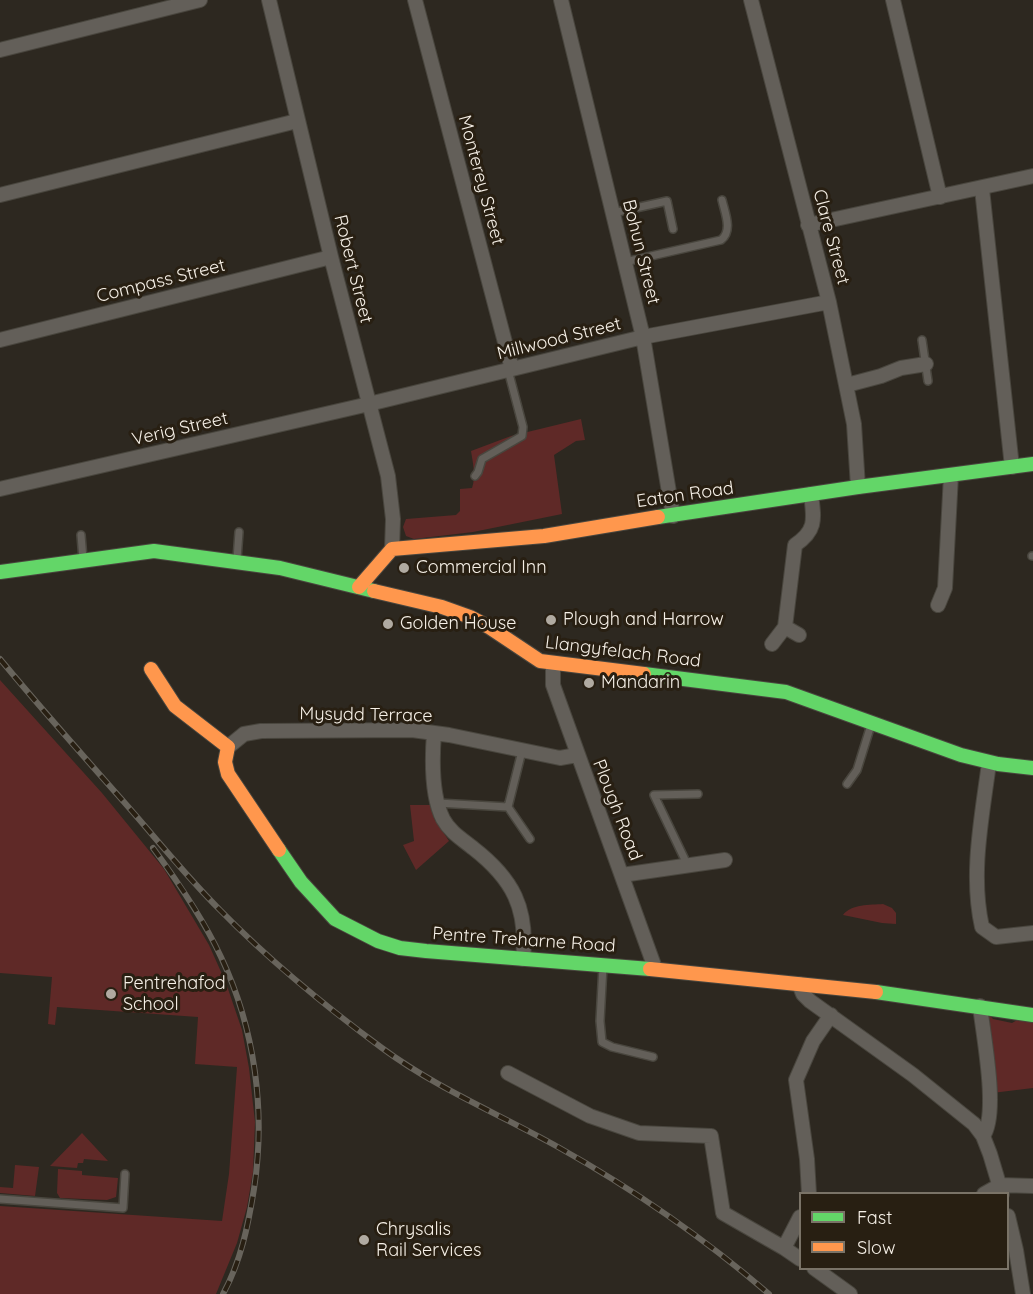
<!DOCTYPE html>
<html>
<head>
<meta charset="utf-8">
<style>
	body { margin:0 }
	#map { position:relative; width:1033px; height:1294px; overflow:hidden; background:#2d2820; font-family:Quicksand,sans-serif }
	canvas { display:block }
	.legend { position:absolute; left:799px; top:1192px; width:210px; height:78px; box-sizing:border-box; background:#281f12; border:2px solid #7a7367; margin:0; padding:8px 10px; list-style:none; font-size:18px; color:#f6f0e7 }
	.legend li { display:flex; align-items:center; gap:12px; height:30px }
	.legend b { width:30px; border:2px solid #7a7367 }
</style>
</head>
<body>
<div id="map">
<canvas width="1033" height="1294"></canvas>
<ul class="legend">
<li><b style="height:8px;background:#63d668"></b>Fast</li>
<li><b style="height:8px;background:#ff974d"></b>Slow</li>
</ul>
</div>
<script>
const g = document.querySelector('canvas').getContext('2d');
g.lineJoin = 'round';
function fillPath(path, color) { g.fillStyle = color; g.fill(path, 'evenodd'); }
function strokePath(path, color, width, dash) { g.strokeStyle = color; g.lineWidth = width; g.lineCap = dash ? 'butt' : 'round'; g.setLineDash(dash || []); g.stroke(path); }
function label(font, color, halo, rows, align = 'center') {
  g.font = font + ' Quicksand,sans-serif'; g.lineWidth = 6; g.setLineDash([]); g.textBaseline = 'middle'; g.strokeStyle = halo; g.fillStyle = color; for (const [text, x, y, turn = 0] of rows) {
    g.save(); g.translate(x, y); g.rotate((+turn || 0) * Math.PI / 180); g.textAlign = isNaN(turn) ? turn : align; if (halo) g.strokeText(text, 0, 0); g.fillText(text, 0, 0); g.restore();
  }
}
fillPath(new Path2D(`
	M581 419 585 440 576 441 554 455 562 514 473 532 414 539 406 536 403 527 406 519 456 515 460 511V489L472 488C476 476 473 464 471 451L511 436Z
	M0 680 102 793 164 869 209 945 226 983 242 1030 249 1068 255 1122 253 1172 247 1207 237 1243 216 1294H0V1206L222 1221 229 1174 237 1067 195 1064 198 1017 57 1007 55 1025 48 1024 52 977 0 973Z
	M410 805H431L434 818 449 841 416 870 403 845 414 841Z
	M883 904 892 908 896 913V924L882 923 843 915C851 904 870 905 883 904Z
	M987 1012 993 1019 1012 1023 1019 1019 1033 1021V1088L992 1093Z
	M82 1133 108 1161 84 1159 83 1163H78L77 1168 50 1166Z
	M15 1165 39 1167 35 1196 0 1193V1187L13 1188Z
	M58 1169 82 1171V1175L118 1178 116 1197 107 1200 60 1198 57 1193Z`), '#5f2927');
const lane = new Path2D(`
	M613 213 667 201 673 229
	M625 262 721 240C733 231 725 213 722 200
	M922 340 928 381
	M475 476 478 472 482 459 522 436 523 427 508 370
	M81 535 83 559
	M1032 556H1033
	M237 559 239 532
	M847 784 857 770 871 725
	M438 803 508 807 522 751
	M508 807 530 839
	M687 864 654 795 698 794
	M603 966 600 1021 602 1042 612 1047 653 1057
	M0 1199 123 1208 125 1174`);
const street = new Path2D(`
	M269 0 331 257 388 476 393 519 392 549
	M415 0 512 369
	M561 0 643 337 673 516
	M751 0 829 302 854 424 858 487
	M893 0 940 197
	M0 50 200 0
	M982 189 1012 467
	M0 195 297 121
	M808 225 1033 176
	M0 340 331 257
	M847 385 881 376 901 368 926 364
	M0 489 369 404 643 337 829 302
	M938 605 945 588 951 475
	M785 627 799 635
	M772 644 785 627 795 545C817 530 814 519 811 494
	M553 664V685L655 968
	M434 733C432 759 431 795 443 819 450 832 462 839 473 848 513 879 528 908 523 959
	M228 747 244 734 261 731 412 730 449 735 560 758 577 755
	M989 763C982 817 970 874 982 927L996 937 1033 933
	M622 875 725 860
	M799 984 803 994 810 1001 913 1075 974 1124 983 1136 990 1154 1002 1194
	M980 1006C983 1034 999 1114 983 1136
	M508 1073 590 1116 639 1133 711 1136 723 1213 784 1248 800 1217
	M809 1194 807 1159 796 1080 813 1041 831 1015
	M984 1194 1000 1185 1033 1186
	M1008 1216 1016 1250 1023 1294
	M784 1248 800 1259
	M814 1268 850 1294`);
const fast = new Path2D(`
	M658 517 858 487 1033 464
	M0 572 154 551 280 568 374 591
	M644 674 786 692 961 755 998 764 1033 768
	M279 850 301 882 335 919 378 941 400 948 426 951 650 969
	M876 992 1033 1015`);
const slow = new Path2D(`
	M359 587 392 549 544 536 658 517
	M374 591 442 607 470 617 489 627 540 661 644 674
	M151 669 175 706 228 747 225 762 228 774 279 850
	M650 969 876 992`);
strokePath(lane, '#49463e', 10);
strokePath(street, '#49463e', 16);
strokePath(fast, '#49463e', 16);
strokePath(slow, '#49463e', 16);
strokePath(lane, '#635f59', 7);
strokePath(street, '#635f59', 14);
strokePath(fast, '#63d668', 14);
strokePath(slow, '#ff974d', 14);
const rail = new Path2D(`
	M0 659C38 705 77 749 116 793 151 832 183 873 220 910 269 960 325 1006 382 1048 436 1088 499 1114 558 1147 633 1189 704 1238 769 1294
	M153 848C178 882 203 918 221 957 255 1029 266 1111 254 1189 248 1226 241 1261 223 1294`);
strokePath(rail, '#68645c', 6);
strokePath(rail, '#281f12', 4, [11]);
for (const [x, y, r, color] of [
	[404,568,6,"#b0aaa1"],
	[551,620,6,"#b0aaa1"],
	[388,624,6,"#b0aaa1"],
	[589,683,6,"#b0aaa1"],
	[111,994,6,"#b0aaa1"],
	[364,1240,6,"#b0aaa1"]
]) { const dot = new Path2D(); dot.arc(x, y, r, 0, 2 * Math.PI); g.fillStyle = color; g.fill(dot); strokePath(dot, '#281f12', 2); }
label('18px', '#f6f0e7', '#281f12', [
	["Monterey Street",481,180,75],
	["Clare Street",831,237,75],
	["Bohun Street",641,252,76],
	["Robert Street",353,269,76],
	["Compass Street",161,281,-14],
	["Millwood Street",559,339,-14],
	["Verig Street",180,429,-13],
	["Eaton Road",685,495,-8],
	["Llangyfelach Road",623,652,7],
	["Mysydd Terrace",366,715,1],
	["Plough Road",617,810,69],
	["Pentre Treharne Road",524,940,4]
]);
label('18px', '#f6f0e7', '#281f12', [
	["Commercial Inn",416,568],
	["Plough and Harrow",563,620],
	["Golden House",400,624],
	["Mandarin",601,683],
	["Pentrehafod",123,984],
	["School",123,1005],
	["Chrysalis",376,1230],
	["Rail Services",376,1251]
], 'left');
</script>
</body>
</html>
